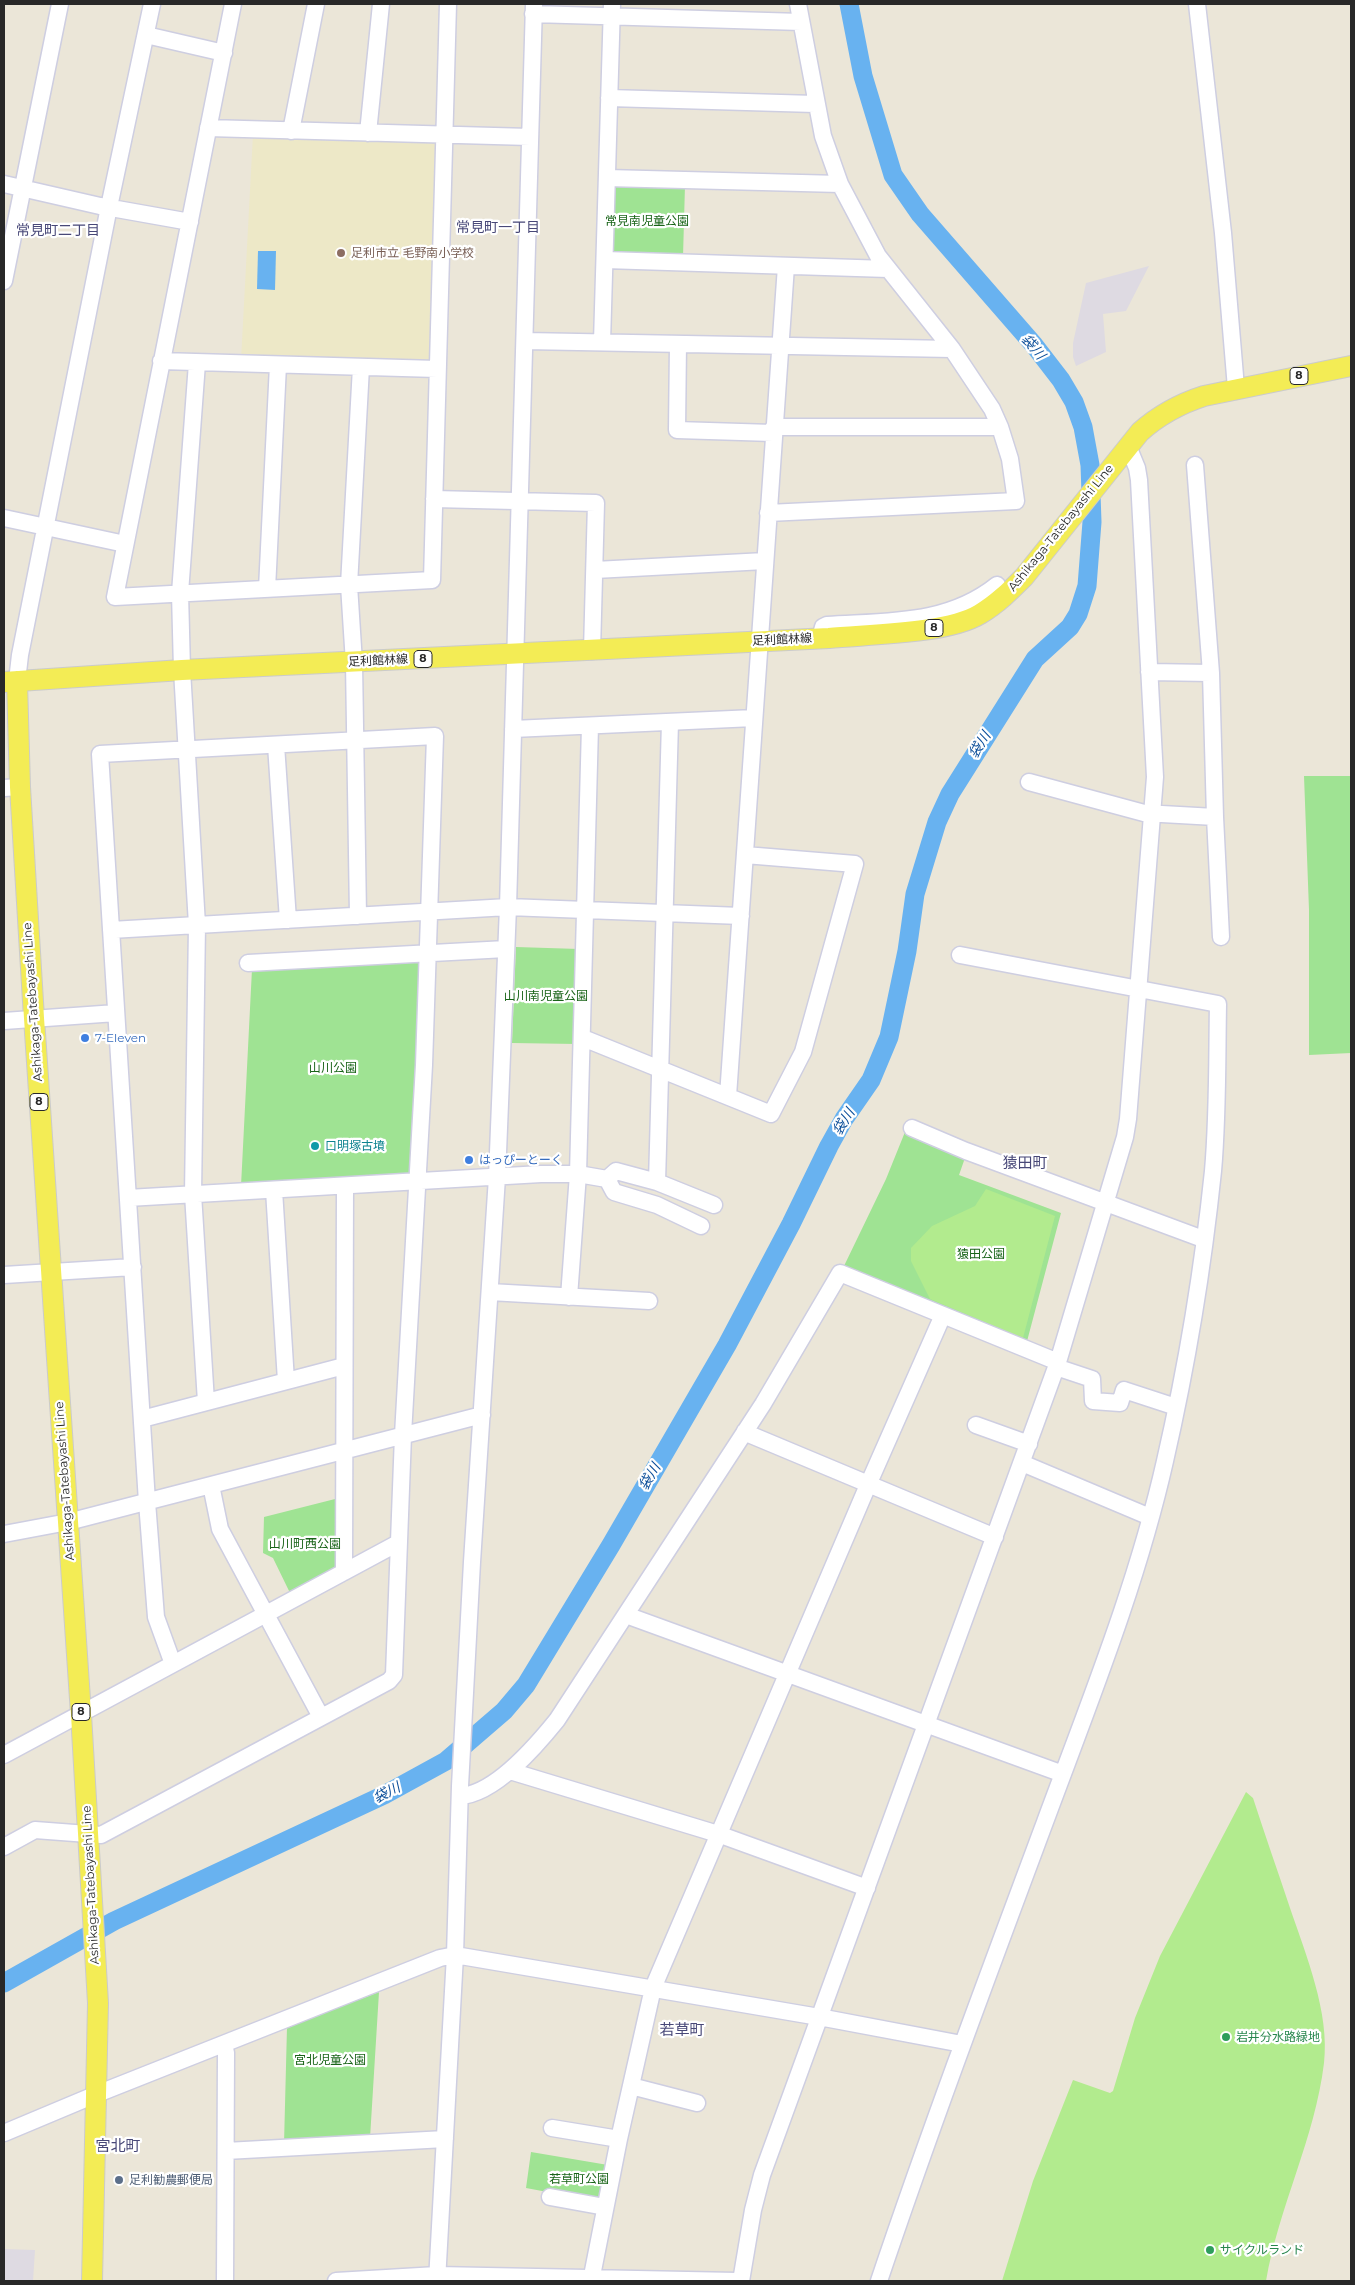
<!DOCTYPE html>
<html>
<head>
<meta charset="utf-8">
<style>
	body { margin:0 }
	#map { position:relative; width:1355px; height:2285px; overflow:hidden; background:#ebe6d8; font-family:Montserrat,sans-serif }
	canvas { display:block }
	.frame { position:absolute; inset:0; border:5px solid #282828; pointer-events:none }
</style>
</head>
<body>
<div id="map">
<canvas width="1355" height="2285"></canvas>
<div class="frame"></div>
</div>
<script>
const g = document.querySelector('canvas').getContext('2d');
g.lineJoin = 'round';
function fillPath(path, color) { g.fillStyle = color; g.fill(path, 'evenodd'); }
function strokePath(path, color, width, dash) { g.strokeStyle = color; g.lineWidth = width; g.lineCap = dash ? 'butt' : 'round'; g.setLineDash(dash || []); g.stroke(path); }
function label(font, color, halo, rows, align = 'center') {
  g.font = font + ' Montserrat,"Noto Sans JP",sans-serif'; g.lineWidth = 4.5; g.setLineDash([]); g.textBaseline = 'middle'; g.strokeStyle = halo; g.fillStyle = color; for (const [text, x, y, turn = 0] of rows) {
    g.save(); g.translate(x, y); g.rotate((+turn || 0) * Math.PI / 180); g.textAlign = isNaN(turn) ? turn : align; if (halo) g.strokeText(text, 0, 0); g.fillText(text, 0, 0); g.restore();
  }
}
fillPath(new Path2D(`
	M1149 266 1126 311 1103 314 1106 352 1076 366 1073 357V343L1086 283Z
	M4 2249 35 2250 33 2281H4Z`), '#dedae2');
fillPath(new Path2D(`
	M253 134 435 140 439 146 433 361 241 360Z`), '#ede8c7');
fillPath(new Path2D(`
	M618 184 685 185 683 257 616 256 609 249 611 192Z
	M1304 776H1351V1053L1309 1055V910Z
	M516 947 579 949 577 1044 512 1043Z
	M424 958 414 1171 408 1178 241 1186 252 969Z
	M905 1132 966 1155 959 1175 1061 1213 1026 1345 844 1266 886 1179Z
	M339 1498 340 1563 336 1572 291 1595 273 1558 263 1553 264 1517Z
	M379 1992 370 2138 284 2144 287 2027Z
	M531 2152 608 2165 601 2202 526 2188Z`), '#9fe393');
fillPath(new Path2D(`
	M986 1189 1055 1216 1023 1338 930 1299 911 1261V1248L932 1226 975 1206Z
	M1246 1792 1253 1798C1265 1835 1278 1872 1290 1908 1306 1955 1330 2013 1324 2063 1315 2138 1279 2206 1266 2281H1002L1033 2181 1073 2080 1110 2093 1113 2091 1135 2018 1160 1956Z`), '#b2eb8e');
fillPath(new Path2D(`
	M258 251H276L275 290 257 289Z`), '#68b2f0');
strokePath(new Path2D(`
	M4 1983 114 1921 384 1795 446 1761 504 1711 526 1685 611 1545 727 1345 791 1224 829 1146 844 1119 871 1080 889 1037 907 951 915 894 937 822 950 794 1035 659 1070 627 1078 614 1087 586 1092 522 1090 465 1083 427 1074 402 1061 380 1034 345 920 214 893 175 863 76 849 4`), '#68b2f0', 19);
const minor = new Path2D(`
	M233 4 115 597 432 580 448 4
	M1197 4 1223 233 1236 388
	M533 14 801 22
	M146 35 224 53
	M609 98 815 104
	M208 128 530 137
	M291 131 316 4
	M368 133 381 4
	M607 178 840 184
	M4 184 100 206 190 222
	M605 260 888 269
	M4 281 60 4
	M525 341 952 349
	M602 342 612 4
	M678 344 677 430 773 433
	M161 361 437 369
	M197 363 180 593 182 670 197 925 193 1194 206 1402
	M774 427H1000
	M1195 465 1211 673 1215 817 1221 937
	M434 499 596 503 592 651
	M768 513 1016 501 1010 459 1000 427 992 409 952 349 878 256 840 184 823 136 798 4
	M4 518 125 544
	M595 570 765 561
	M267 589 278 365
	M820 638 823 627 827 625C888 621 947 625 997 585
	M1149 672 1211 673
	M17 681 20 655 109 207 152 4
	M513 729 754 718
	M276 745 288 920
	M1029 782 1144 813 1215 817
	M4 788 20 787
	M358 916 354 663 349 585 361 367
	M111 930 508 907 741 916
	M248 963 506 949
	M4 1021 116 1013
	M583 1038 771 1114 803 1052 855 864 745 855
	M728 1096 786 266
	M912 1128 966 1151 1203 1239
	M607 1179 614 1192 657 1205 701 1226
	M657 1182 670 722
	M274 1190 286 1381
	M128 1198 541 1174H578L607 1179 616 1171 657 1182 714 1205
	M4 1275 133 1267
	M490 1292 649 1301
	M569 1297 578 1174 590 726
	M1056 1367 1092 1379 1093 1401 1120 1403 1124 1390 1176 1407
	M142 1419 344 1366
	M976 1425 1029 1444
	M745 1431 751 1435 995 1537
	M1022 1463 1150 1517
	M211 1485 220 1529 321 1717
	M4 1534 68 1522 482 1415
	M344 1572 345 1186
	M626 1615 1063 1774
	M4 1755 398 1543
	M510 1771 718 1834 867 1888
	M460 1796C495 1794 536 1746 557 1720L763 1404 840 1273 1058 1362
	M4 1847 35 1830 101 1835 389 1681 394 1675 403 1435 424 1065 435 736 100 754 147 1502 156 1617 173 1664
	M224 2044 226 2053 225 2281
	M631 2086 697 2103
	M552 2128 619 2139
	M4 2133 97 2094 440 1958 455 1955 819 2017 962 2044
	M226 2151 445 2139
	M550 2197 605 2207
	M336 2281 437 2275 737 2281
	M437 2281 455 1955 460 1786 472 1562 497 1177 508 907 534 4
	M591 2281 619 2139 653 1988 868 1485 943 1315
	M741 2281 753 2210 762 2175 1058 1362 1125 1137 1128 1119 1155 777 1139 480 1137 468 1128 446
	M879 2281C931 2127 988 1975 1045 1822 1089 1703 1137 1585 1165 1461 1187 1365 1203 1268 1213 1171 1218 1115 1217 1059 1218 1004L960 955`);
const major = new Path2D(`
	M17 681 20 787 34 1018 81 1714 98 2003 92 2281
	M4 682 182 670 829 638C869 634 947 634 980 614 997 604 1011 590 1024 577L1140 432C1159 415 1179 404 1204 396L1351 366`);
strokePath(minor, '#cecee1', 19);
strokePath(major, '#cbcbcb', 22);
strokePath(minor, '#fff', 16);
strokePath(major, '#f3ec55', 20);
for (const [x, y, r, color] of [
	[341,253,5,"#8d6e63"],
	[85,1038,5,"#3f7fe0"],
	[315,1146,5,"#0f9aa8"],
	[469,1160,5,"#3f7fe0"],
	[1226,2037,5,"#2e9e5b"],
	[119,2180,5,"#5c6f8a"],
	[1210,2250,5,"#2e9e5b"]
]) { const dot = new Path2D(); dot.arc(x, y, r, 0, 2 * Math.PI); g.fillStyle = color; g.fill(dot); strokePath(dot, '#fff', 2); }
for (const [x, y, w] of [
	[1299,376,18],
	[934,628,18],
	[423,659,18],
	[39,1102,18],
	[81,1712,18]
]) { const box = new Path2D(); box.roundRect(x - w / 2, y - 8.5, w, 17, 4); g.fillStyle = '#fff'; g.fill(box); strokePath(box, '#282828', 1); }
label('bold 11px', '#282828', null, [
	["8",1299,376],
	["8",934,628],
	["8",423,659],
	["8",39,1102],
	["8",81,1712]
]);
label('12px', '#196418', '#fff', [
	["常見南児童公園",647,221],
	["山川南児童公園",546,996],
	["山川公園",333,1068],
	["猿田公園",981,1254],
	["山川町西公園",305,1544],
	["宮北児童公園",330,2060],
	["若草町公園",579,2179]
]);
label('12px', '#785e54', '#fff', [
	["足利市立 毛野南小学校",351,253]
], 'left');
label('12px', '#282828', '#fff', [
	["Ashikaga-Tatebayashi Line",1061,528,-51],
	["足利館林線",782,640,-3],
	["足利館林線",378,661,-3],
	["Ashikaga-Tatebayashi Line",33,1002,-94],
	["Ashikaga-Tatebayashi Line",65,1481,-94],
	["Ashikaga-Tatebayashi Line",91,1885,-93]
]);
label('12px', '#366cbe', '#fff', [
	["7-Eleven",95,1038],
	["はっぴーとーく",479,1160]
], 'left');
label('12px', '#0d838f', '#fff', [
	["口明塚古墳",325,1146]
], 'left');
label('12px', '#27864d', '#fff', [
	["岩井分水路緑地",1236,2037],
	["サイクルランド",1220,2250]
], 'left');
label('12px', '#4e5e75', '#fff', [
	["足利勧農郵便局",129,2180]
], 'left');
label('14px', '#484878', '#fff', [
	["常見町一丁目",498,228],
	["常見町二丁目",58,231]
]);
label('italic 14px', '#0a4d99', '#fff', [
	["袋川",1033,347,50],
	["袋川",980,745,-58],
	["袋川",844,1122,-58],
	["袋川",650,1477,-59],
	["袋川",387,1793,-27]
]);
label('15px', '#484878', '#fff', [
	["猿田町",1025,1164],
	["若草町",682,2031],
	["宮北町",118,2147]
]);
</script>
</body>
</html>
